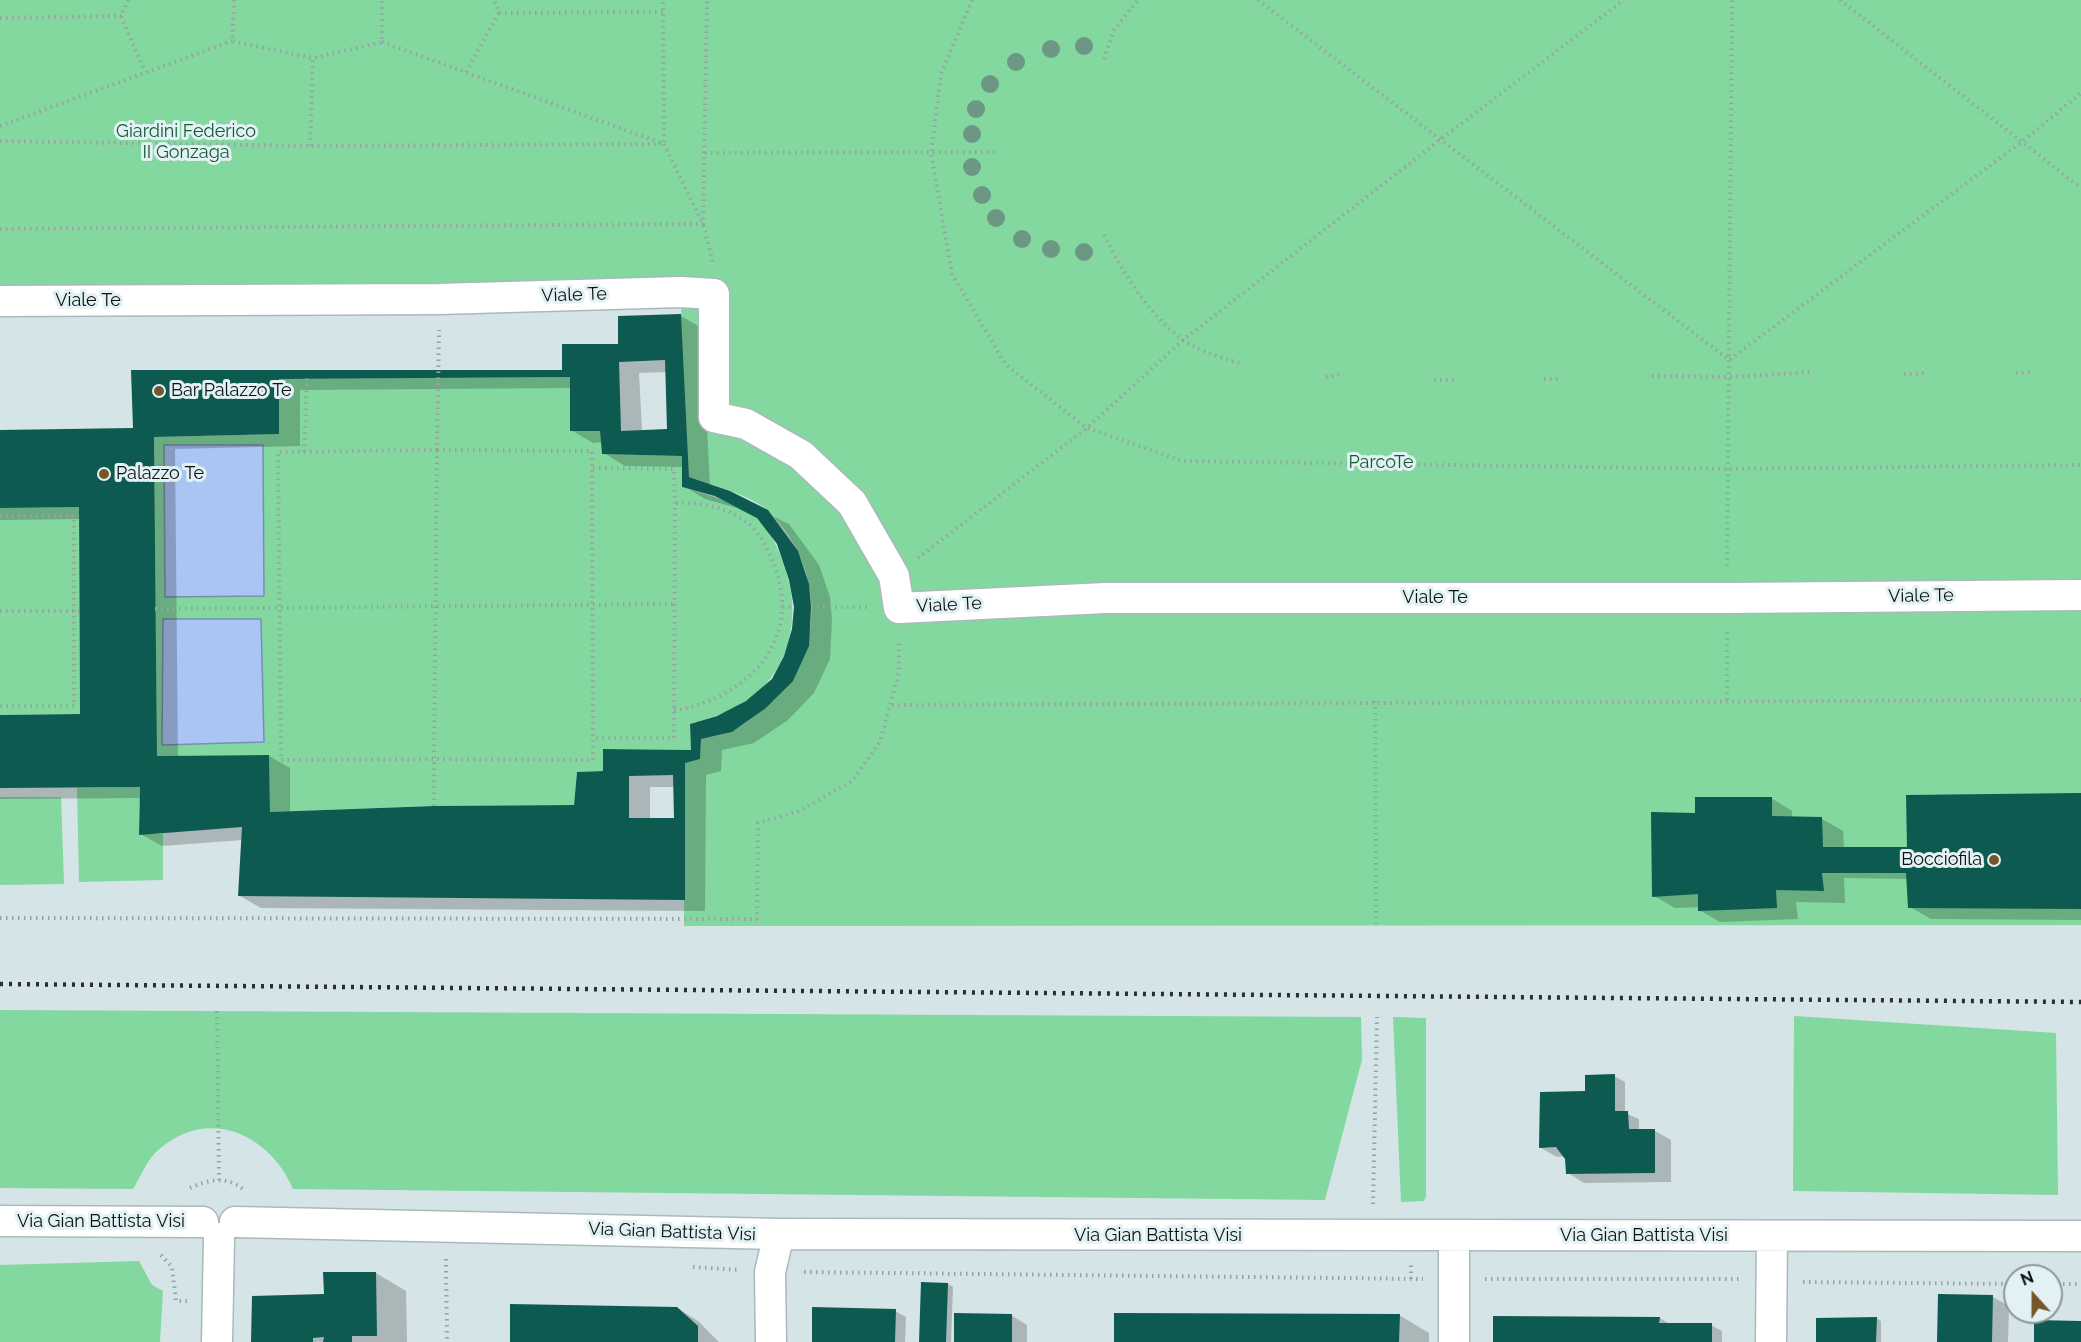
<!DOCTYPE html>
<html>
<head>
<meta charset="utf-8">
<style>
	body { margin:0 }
	#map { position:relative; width:2081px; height:1342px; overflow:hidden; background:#d5e4e6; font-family:Raleway,sans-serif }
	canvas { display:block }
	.north { position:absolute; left:2003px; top:1264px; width:60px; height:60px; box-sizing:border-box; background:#e2f1f4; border:2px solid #8c979a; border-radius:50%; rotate:339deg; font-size:16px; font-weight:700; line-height:24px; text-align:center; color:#0c1112 }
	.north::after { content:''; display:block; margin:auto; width:21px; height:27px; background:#75562b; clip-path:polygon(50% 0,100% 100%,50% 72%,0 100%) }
</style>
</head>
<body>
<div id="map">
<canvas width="2081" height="1342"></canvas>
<div class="north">N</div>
</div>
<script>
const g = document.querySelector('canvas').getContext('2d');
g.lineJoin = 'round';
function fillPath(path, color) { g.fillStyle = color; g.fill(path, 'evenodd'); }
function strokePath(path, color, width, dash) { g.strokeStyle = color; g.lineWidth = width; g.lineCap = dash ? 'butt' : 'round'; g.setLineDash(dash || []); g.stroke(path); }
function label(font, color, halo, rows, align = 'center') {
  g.font = font + ' Raleway,sans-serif'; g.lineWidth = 6; g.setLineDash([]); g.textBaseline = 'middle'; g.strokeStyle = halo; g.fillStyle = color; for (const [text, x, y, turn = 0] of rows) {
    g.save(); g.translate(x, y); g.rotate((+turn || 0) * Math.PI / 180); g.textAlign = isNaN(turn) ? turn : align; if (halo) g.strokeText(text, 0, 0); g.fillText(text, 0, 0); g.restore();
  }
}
fillPath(new Path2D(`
	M0 0H2081V925L684 926 685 763 700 759 701 739C711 736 723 736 732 731 740 728 748 721 755 716 826 668 830 571 768 511 751 495 712 485 689 477L681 314 683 282 0 287Z
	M570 377V431H600L602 454 682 456V487C704 494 741 503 758 519 773 534 780 553 786 572 802 618 788 675 745 702 728 713 709 718 690 724L691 750 604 749 603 771 577 772 574 805 434 806 270 812 269 755 157 756 154 437 279 434V379Z
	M79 507 80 714 0 715V508Z
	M140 787 139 834H163V880L79 882 77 788Z
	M0 797H61L64 884 0 885Z
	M0 1010 1361 1017 1362 1060 1325 1200 293 1189C269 1132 204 1105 155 1153 146 1162 140 1178 133 1189L0 1188Z
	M1794 1016 2056 1033 2058 1195 1793 1191Z
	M1393 1017 1426 1018V1196L1424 1201 1401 1202Z
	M139 1261 152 1285 163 1291 160 1342H0V1265Z`), '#82d89f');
const water = new Path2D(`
	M164 445H263L264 596 165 597Z
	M163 619H261L264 742 162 745Z`);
fillPath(water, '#aac4f3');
strokePath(water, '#7b8eb0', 1.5);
fillPath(new Path2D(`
	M681 316 702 328 710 486 789 524 819 565 830 597 832 620 830 659 814 693 788 720 754 743 722 750 721 771 706 775 705 911 261 908 240 896 243 840 162 846 141 834V798L0 799V716H82L80 519 0 520V431L134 430 132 371H563ZM667 372 669 431H642L639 373ZM571 388V430L593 443 603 442 604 453 625 466 683 467 684 486 705 499 737 508 760 520 778 543 791 579 796 607 793 629 785 657 773 680 747 703 718 718 691 725 693 751 605 772 575 806 290 812V768L269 756 178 757 175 449 300 446V390ZM650 787H675V819H650Z
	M2081 795V920L1931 919 1910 907 1909 879 1844 878 1845 903 1796 902 1798 919 1720 922 1699 910V907L1675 908 1654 896 1696 815 1771 798 1792 811V818L1822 819 1843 831 1844 848H1906Z
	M1614 1076 1625 1082V1113L1639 1119V1131H1655L1671 1140V1182L1584 1183 1568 1173 1565 1156 1557 1157 1541 1148 1586 1093Z
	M376 1273 406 1291 407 1342H253L325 1296Z
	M948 1284 953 1287 951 1342H921Z
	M1993 1297 2009 1306 2008 1342H1938Z
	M677 1308 698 1321 719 1342H511Z
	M895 1311 906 1317 905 1342H813Z
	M1011 1315 1027 1325V1342H956Z
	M1399 1315 1429 1333V1342H1115Z
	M1494 1317 1660 1318 1671 1325H1711L1722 1331V1342H1494Z
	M1876 1318 1881 1321V1342H1817Z`), '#0003');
fillPath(new Path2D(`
	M681 314 689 477 730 491 768 510 798 551 809 584 811 607 809 646 793 681 766 708 732 732 701 739 700 759 685 763V900L238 896 242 827 139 835 140 787 0 788V715L80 714 79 507 0 508V430L133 428 131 370H562V344H618V316ZM665 360 667 429 621 431 619 362ZM570 377V431H600L602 454 682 456V487L715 496 757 518 777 544 789 580 794 607 792 629 784 656 772 679 746 701 717 716 690 724 691 750 603 749V771L577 772 574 805 434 806 270 812 269 755 157 756 154 437 279 434V379ZM673 775 674 818H629V776Z
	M2081 793V909L1908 908 1906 873H1822L1824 891 1776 890 1777 908 1698 911V894L1652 897 1651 812 1695 813V797H1772V816L1822 817 1823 847H1907L1906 795Z
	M1615 1074V1111H1628L1629 1129H1655V1173L1566 1174 1565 1159 1556 1147 1539 1148 1540 1092 1585 1091V1075Z
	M323 1272H376L377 1336H352V1342H323L324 1337 313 1338V1342H251L252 1296 324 1294Z
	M921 1282 948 1283 946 1342H919Z
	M1938 1294 1993 1295 1992 1342H1937Z
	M510 1304 677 1307 698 1326V1342H510Z
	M812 1307 896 1309 895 1342H812Z
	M954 1313 1012 1314V1342H954Z
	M1114 1313 1400 1314 1399 1342H1114Z
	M1493 1316 1660 1317 1659 1323H1712V1342H1493Z
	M1877 1317 1876 1342H1816V1318Z
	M2034 1320 2081 1321V1342H2034Z`), '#0d5a50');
const street = new Path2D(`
	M0 301 439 299 681 292 714 294V417L746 424 801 455 852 503 894 576 899 608 1105 598H1727L2081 595
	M0 1221 203 1222
	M235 1222 779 1234 2081 1236
	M217 1342 219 1238
	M771 1342 770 1272 779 1234
	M1454 1342V1236
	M1771 1342 1772 1236`);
strokePath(street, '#aab9bb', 33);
strokePath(new Path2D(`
	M128 0 121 16 145 72
	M234 0 232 41 313 58 382 42V0
	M972 0 941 74 931 153 952 274 1006 365 1087 428 1182 461 1726 469 2081 465
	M1258 0 1729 360 2023 141 2081 93
	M1840 0 2081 188
	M499 13 663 12
	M0 18 121 16
	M382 42 664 144 703 224 713 263
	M1104 59 1114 30 1138 0
	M466 72 499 13 494 0
	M0 126 232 41
	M0 141 310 146 664 144 663 0
	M310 146 313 58
	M705 153 996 152
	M0 229 703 224 707 0
	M1104 235C1124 274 1147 313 1183 340 1199 351 1220 357 1239 363
	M2016 373 2034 372
	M1904 374 1926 373
	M1652 376 1727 377 1814 372
	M1326 377 1344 374
	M1544 379H1562
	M1434 380H1455
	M437 450 592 451 593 760 434 759Z
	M304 452 307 378
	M593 468 674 469 675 503 674 738H595
	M0 516H74V706H0
	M918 558 1087 428 1183 340 1441 139 1624 0
	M1727 566 1732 0
	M783 607H794
	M811 607H867
	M155 609 675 604
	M0 611H79
	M1727 700V631
	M1375 701 1376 924
	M892 705 2081 700
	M674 710C692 708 706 703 722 695 776 666 797 615 771 557 765 545 759 532 748 523 727 507 700 502 675 503
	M434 806V759L281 760 278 452 437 450 439 330
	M0 918 757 919 758 823 800 811 852 781 880 742 899 672V640
	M217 1011 219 1180
	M190 1188C209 1179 228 1176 244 1190
	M1373 1204 1377 1017
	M161 1255 172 1267 176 1301H187
	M446 1259 447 1342
	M693 1267 739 1270
	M804 1272 1423 1279
	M1411 1279V1265
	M1485 1279H1741
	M1803 1282 2015 1284
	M2051 1284H2081`), '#96a2a3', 4, [1.5, 4.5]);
strokePath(street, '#fff', 30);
strokePath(new Path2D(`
	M0 984 2081 1002`), '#292f30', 4.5, [3, 6]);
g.fillStyle = '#6c9784';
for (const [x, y] of [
	[1084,46],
	[1051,49],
	[1016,62],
	[990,84],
	[976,109],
	[972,134],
	[972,167],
	[982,195],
	[996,218],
	[1022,239],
	[1051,249],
	[1084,252]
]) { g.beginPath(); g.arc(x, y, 9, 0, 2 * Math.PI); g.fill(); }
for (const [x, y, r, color] of [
	[159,391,6,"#75562b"],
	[104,474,6,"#75562b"],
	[1994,860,6,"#75562b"]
]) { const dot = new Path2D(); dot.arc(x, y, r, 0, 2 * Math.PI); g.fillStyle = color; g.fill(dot); strokePath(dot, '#e2f1f4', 2); }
label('18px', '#175833', '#e2f1f4', [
	["Giardini Federico",186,132],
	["II Gonzaga",186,153],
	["ParcoTe",1381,463]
]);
label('18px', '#0c1112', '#e2f1f4', [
	["Viale Te",574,295,-2],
	["Viale Te",88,301],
	["Viale Te",1921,596,-1],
	["Viale Te",1435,598],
	["Viale Te",949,605,-3],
	["Via Gian Battista Visi",101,1222],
	["Via Gian Battista Visi",672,1232,2],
	["Via Gian Battista Visi",1158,1236],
	["Via Gian Battista Visi",1644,1236]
]);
label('18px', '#0c1112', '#e2f1f4', [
	["Bar Palazzo Te",171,391],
	["Palazzo Te",116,474],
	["Bocciofila",1982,860,"right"]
], 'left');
</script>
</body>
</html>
